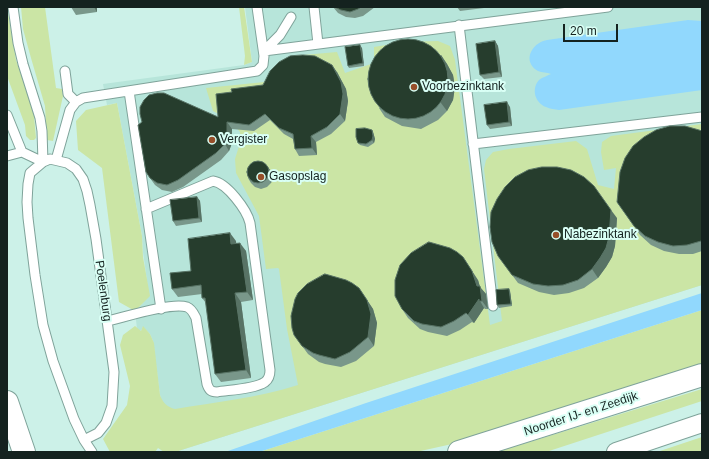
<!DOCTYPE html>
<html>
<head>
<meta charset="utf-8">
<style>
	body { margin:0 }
	#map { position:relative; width:709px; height:459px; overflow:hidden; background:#ccf1e8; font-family:Helvetica,sans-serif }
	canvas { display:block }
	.frame { position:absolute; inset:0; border:8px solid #14221f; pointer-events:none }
	.scale { position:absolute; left:563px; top:24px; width:55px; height:18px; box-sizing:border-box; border:2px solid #14221f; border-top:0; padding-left:5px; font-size:12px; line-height:14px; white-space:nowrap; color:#14221f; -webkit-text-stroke:3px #d9fff5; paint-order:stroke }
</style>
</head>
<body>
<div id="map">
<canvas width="709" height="459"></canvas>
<div class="frame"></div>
<div class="scale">20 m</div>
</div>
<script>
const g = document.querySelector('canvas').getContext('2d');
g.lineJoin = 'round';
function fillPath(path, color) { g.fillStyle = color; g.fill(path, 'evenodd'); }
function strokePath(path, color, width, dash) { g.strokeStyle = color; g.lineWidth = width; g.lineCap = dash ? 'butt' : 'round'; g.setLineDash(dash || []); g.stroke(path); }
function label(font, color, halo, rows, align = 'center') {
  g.font = font + ' Helvetica,sans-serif'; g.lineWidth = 4; g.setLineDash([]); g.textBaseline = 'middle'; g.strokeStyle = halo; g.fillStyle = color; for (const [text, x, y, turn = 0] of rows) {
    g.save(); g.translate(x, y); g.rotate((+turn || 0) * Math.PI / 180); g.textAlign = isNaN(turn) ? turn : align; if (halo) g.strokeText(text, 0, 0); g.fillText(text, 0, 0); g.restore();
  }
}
fillPath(new Path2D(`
	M245 7H702V285L175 452 160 395 153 341 150 334 143 327 141 331 137 329 135 311 149 296 143 252 142 236 117 103 107 105 103 84 244 65 252 62Z`), '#b7e5da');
fillPath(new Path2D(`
	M7 7 16 60 28 94 34 116 36 138 34 140H30L26 136 25 125 7 76Z
	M21 7H45L56 88 62 89 63 96 53 141 47 140 45 106 31 58 23 29Z
	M239 7H244L252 62 244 65 245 56Z
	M438 41 450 46 455 60 490 325 502 321 484 169 486 160 493 152 509 149 576 141 587 149 598 185 614 189 616 168 604 170 601 152 602 142 611 136 702 124V285L175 452H164L158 448 155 452H110L103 439 127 405 130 386 120 345 123 335 135 326 141 331 143 326 150 334 154 343 160 395C163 403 167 407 175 409 215 402 258 398 298 385L287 329 279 269 278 268 266 269 259 216 236 173 235 159 240 143V132L230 120 213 111 206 88 264 82 279 65 292 56 337 52 345 73 374 63V47L404 42Z
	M117 103 142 236 143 257 150 296 135 311 119 302 102 168 78 150 76 121 86 110Z
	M702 310V365L452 444 416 452H259Z
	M702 389V401L546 452H497Z
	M702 437V452H657Z`), '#cbe5a5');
fillPath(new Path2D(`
	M688 20 702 21V90L559 110C555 109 550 109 546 107 535 103 531 89 539 80 543 77 547 76 551 74 547 72 542 73 538 71 522 62 531 43 547 40Z
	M702 293V310L259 452H225L366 403Z`), '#91d8fd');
const service = new Path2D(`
	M13 7 18 43 23 64 40 118 42 131 43 162
	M314 7 318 44
	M459 25 493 306
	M264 51 608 7
	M264 51 280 35 291 17
	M65 71 68 94 76 102
	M129 91 161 309
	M7 115 22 152
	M473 144 702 117
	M7 156 22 152 43 162
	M56 160 70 110 76 102 83 98 257 71 263 65 264 56 257 7
	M108 321C125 317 171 302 187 307 192 309 194 314 196 318L207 384C209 390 211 392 217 392 229 390 255 389 265 382 269 379 270 375 270 370L250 223C247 210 227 183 213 181L146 209
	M84 440 98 433 106 423 112 406 114 372 96 239 90 205 87 191 83 179 76 169 67 163 50 159 43 162 30 173 28 184 27 202 28 218 35 275 43 325 53 361 74 419 84 440 92 452`);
const minor = new Path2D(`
	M616 452 702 423`);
const tertiary = new Path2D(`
	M7 402 24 452
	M459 452 702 375`);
strokePath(service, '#7fa39a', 11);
strokePath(minor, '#7fa39a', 20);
strokePath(tertiary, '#7fa39a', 24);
strokePath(service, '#fff', 9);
strokePath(minor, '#fff', 18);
strokePath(tertiary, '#fff', 22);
fillPath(new Path2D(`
	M71 7H97V12L76 15Z
	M333 7H375L363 16 355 18 346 17 338 13Z
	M457 7H492L460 11Z
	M495 41 498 46 502 77 484 79 480 75Z
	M362 48 364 66 349 68 348 66Z
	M441 55 447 64 453 75 455 87 453 100 447 111 438 120 421 129 402 126 385 117 379 108Z
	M337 72 346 89 348 101 345 121 331 134 316 142 317 155 299 156 295 149 293 139 284 134 270 120 254 131 232 129V143L229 151 221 160 183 187 172 192 162 190 155 185 150 178 218 117 232 92 263 85Z
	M510 107 512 126 490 129 487 125Z
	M372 130 373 132 375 139 374 143 368 147 360 145 358 143Z
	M702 131V251L693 254H679L664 251 651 245 640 235 617 202Z
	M271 171 273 177 271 183 267 187 261 189 255 187 251 183 248 178Z
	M197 197 200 201 202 222 176 226 173 221Z
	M617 218 615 246 612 257 606 267 598 278 584 288 569 293 554 295 539 292 518 283 498 256Z
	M236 241V243L246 251 253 300 241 302 251 378 221 382 215 374 206 303 202 298V294L178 297 172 289 191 271Z
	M478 280 480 287 486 294 488 309H485L484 308 474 323 472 322 460 330 447 336 428 332 420 329 408 318 402 309Z
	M359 288 373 309 377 323 374 346 356 361 341 367 325 364 319 362 308 354 294 335Z
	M510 291 512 306 499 308 497 305Z`), '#79978a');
fillPath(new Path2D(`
	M94 7H97V12Z
	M495 41 498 46 502 77 499 72Z
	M360 45 362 48 364 66 363 63Z
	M441 55 447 64 453 75 455 87 453 100 447 111 441 103Z
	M332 65 337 72 346 89 348 101 345 121 340 114Z
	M507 102 510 107 512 126 509 122Z
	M227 122 232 129V143L229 151 225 144Z
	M372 130 373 132 375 139 374 143 372 140Z
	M311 136 316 142 317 155 312 148Z
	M267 166 271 171 273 177 271 183 268 178Z
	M197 197 200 201 202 222 199 218Z
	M611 210 617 218 615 246 612 257 606 267 598 278 592 269Z
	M230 233 236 241 237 252 231 244Z
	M240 243 246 251 253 300 247 292Z
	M463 257 478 280 480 287 486 294 488 309 482 301 477 286Z
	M509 289 510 291 512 306 511 304Z
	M235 293 241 302 251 378 246 370Z
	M479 299 484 308 474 323 468 315Z
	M367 300 373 309 377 323 374 346 368 337Z`), '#587365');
const building = new Path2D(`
	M335 7H361L358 9 350 12 341 10Z
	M368 79a40 40 0 1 1 80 0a40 40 0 1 1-80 0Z
	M495 41 499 72 480 75 476 44Z
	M360 45 363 63 348 66 345 47Z
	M303 55 315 56 332 65 341 82 343 94 340 114 327 127 311 136 312 148 295 149 293 134 279 128 265 114 249 125 227 122V137L225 144 216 153 178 180 167 185 157 183 150 178 146 172 138 125 142 122 140 114V107L144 100 149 95 157 93H164L218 117 216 94 232 92 231 89 263 85 270 71 279 62 290 56Z
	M507 102 509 122 487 125 484 105Z
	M670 126H685L699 130 702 131V243L701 241 687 245 673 246 658 242 645 236 634 226 617 202 620 172 625 158 633 146 644 137 656 130Z
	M365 128 372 130 373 136 372 140 366 144 358 143 356 137V129Z
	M247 172a11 11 0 1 1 22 0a11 11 0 1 1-22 0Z
	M542 167H557L571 170 584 177 594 186 611 210 609 237 606 248 600 258 592 269 578 280 563 285 548 286 533 284 512 275 498 256 492 242 490 227 491 212 497 199 505 187 515 177 528 170Z
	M197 197 199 218 173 221 170 200Z
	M230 233 231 244 240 243 247 292 235 293 246 370 215 374 205 298H202L201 285 172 289 170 273 191 271 188 239Z
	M429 242 450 248 457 252 463 257 472 271 477 286H480L482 301H479V299L468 315 466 313 454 321 441 327 422 324 414 321 402 309 395 296V280L400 265 411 253Z
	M325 274 346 280 352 283 359 288 367 300 371 314 368 337 350 352 335 359 319 355 313 353 302 346 294 335 292 328 291 316 295 299 298 293 307 284Z
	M509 289 511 304 497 305 496 290Z`);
fillPath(building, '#263d2d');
strokePath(building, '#587365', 1);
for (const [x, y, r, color] of [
	[414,87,4,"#964e29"],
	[212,140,4,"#964e29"],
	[261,177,4,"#964e29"],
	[556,235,4,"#964e29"]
]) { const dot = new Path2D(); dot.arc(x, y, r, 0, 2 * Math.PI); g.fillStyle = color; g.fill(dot); strokePath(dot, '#d9fff5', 1.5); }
label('12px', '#14221f', '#d9fff5', [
	["Voorbezinktank",422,87],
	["Vergister",220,140],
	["Gasopslag",269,177],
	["Nabezinktank",564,235]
], 'left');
label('12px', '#14221f', '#d9fff5', [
	["Poelenburg",103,291,82],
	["Noorder IJ- en Zeedijk",581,414,-18]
]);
</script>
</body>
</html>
